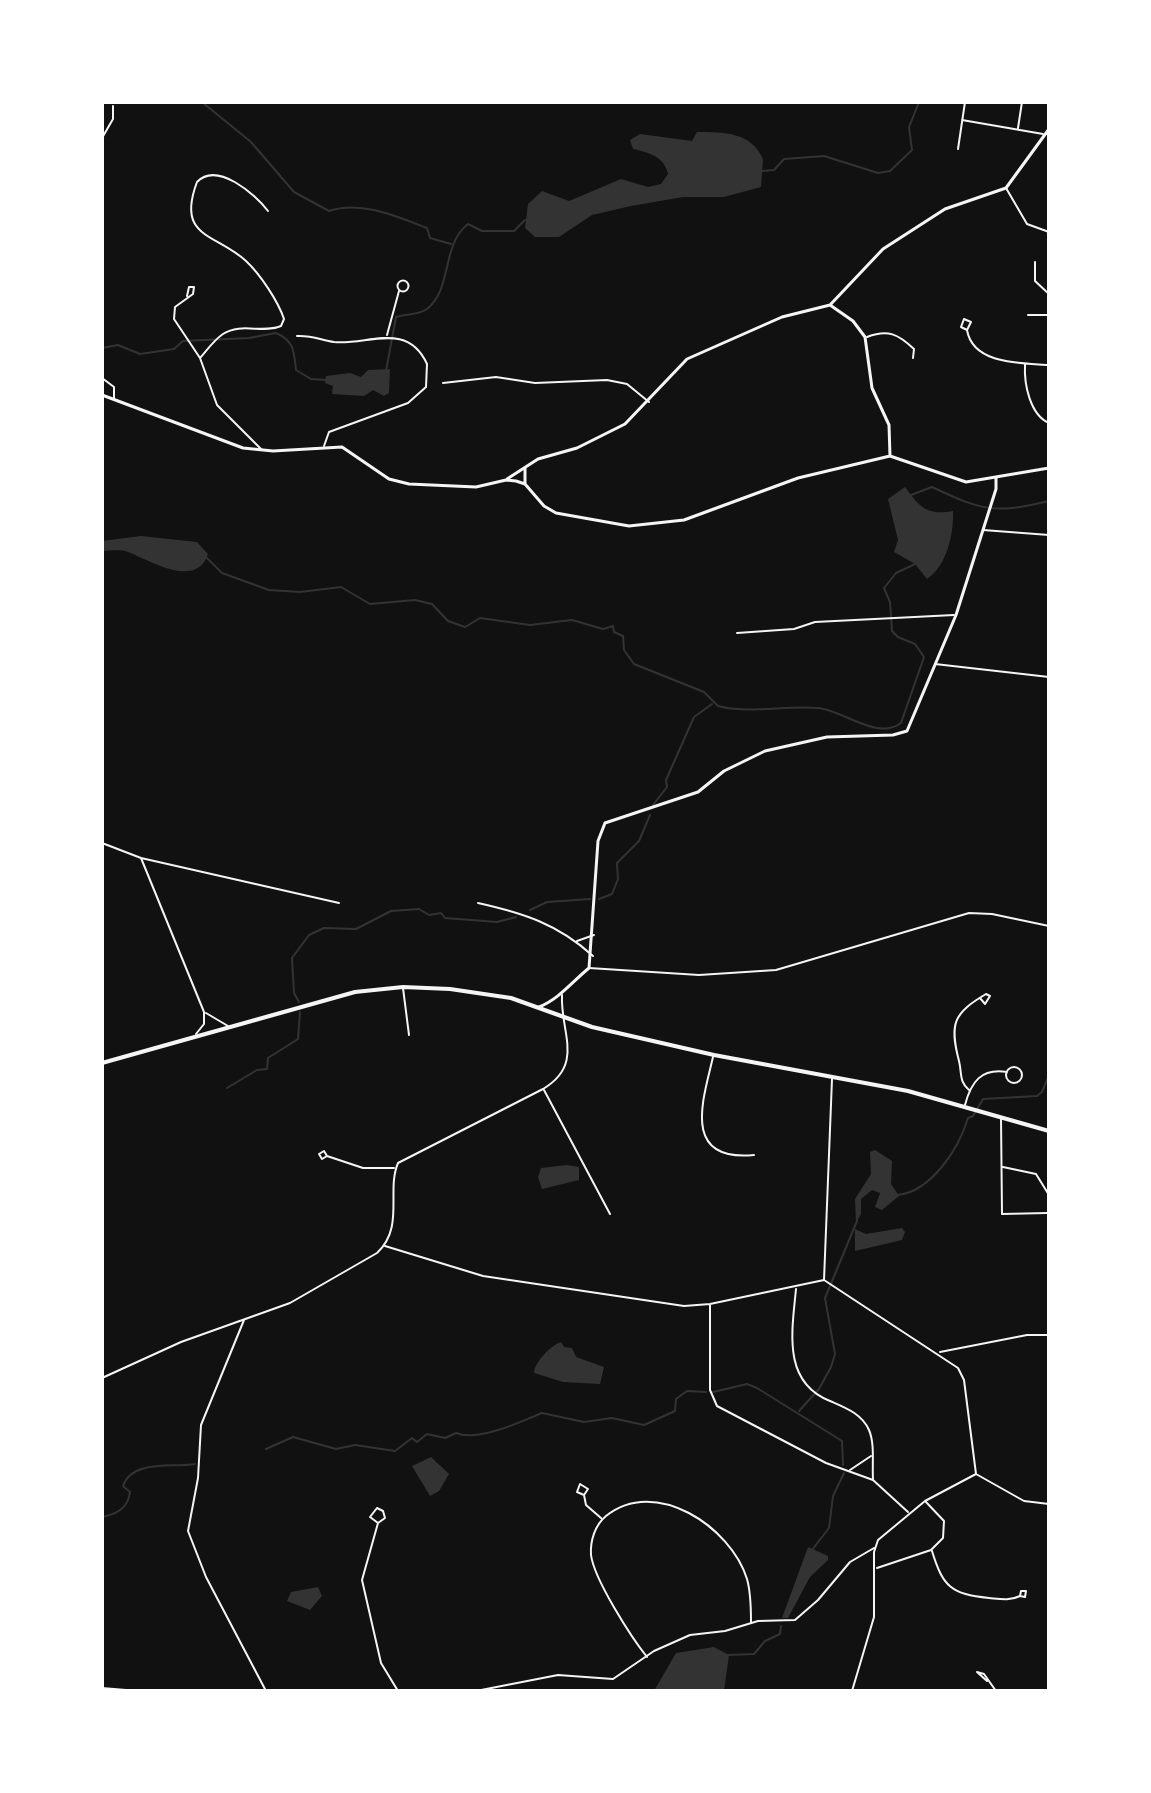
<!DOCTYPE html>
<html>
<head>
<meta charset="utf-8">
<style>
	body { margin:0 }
	#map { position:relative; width:1151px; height:1793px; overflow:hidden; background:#111; font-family:"Work Sans",sans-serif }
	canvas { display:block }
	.frame { position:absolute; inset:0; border:104px solid #fff; pointer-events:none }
</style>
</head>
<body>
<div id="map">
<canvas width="1151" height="1793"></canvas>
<div class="frame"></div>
</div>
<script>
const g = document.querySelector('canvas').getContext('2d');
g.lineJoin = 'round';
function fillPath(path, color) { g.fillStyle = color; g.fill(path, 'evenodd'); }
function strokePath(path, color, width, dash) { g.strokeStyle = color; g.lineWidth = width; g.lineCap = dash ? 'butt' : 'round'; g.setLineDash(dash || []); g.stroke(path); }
fillPath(new Path2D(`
	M697 132C724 132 751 132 763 159L761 187 724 197H683L631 206 592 215 559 237H535L525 228 528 204 542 191 569 201 621 179 648 187 661 184 668 174C665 157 648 152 633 149L630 140 640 134 692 141Z
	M390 369 389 393 384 396 373 390 364 396 332 394 333 386 325 383 326 376 350 373 361 377 368 370Z
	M905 487C919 506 926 516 953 511 954 533 947 566 927 579L915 564 894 552 898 540 888 499Z
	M141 536 197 542 208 554C196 590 149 560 128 552 119 549 111 551 102 551V541Z
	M875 1150 892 1161 891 1184 899 1196 882 1210 875 1207 880 1193 872 1190 861 1199V1214L856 1223 855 1199 871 1174 870 1152Z
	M567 1165 579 1167V1180L542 1189 538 1177 541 1168Z
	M902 1228 905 1232 902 1240 855 1251V1229L866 1234Z
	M561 1342 564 1347 572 1348 576 1357 604 1367 600 1384 563 1382 534 1373C534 1363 551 1345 561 1342Z
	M431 1457 449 1474 439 1491 430 1496 412 1466Z
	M808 1547 828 1556V1560L810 1577 788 1618H782Z
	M318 1587 322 1596 310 1610 287 1601 291 1592Z
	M714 1647 729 1655 724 1691H654L676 1653Z`), '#333');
strokePath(new Path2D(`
	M202 102 251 142 294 192 329 211C361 200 398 217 427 228L430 238 451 244
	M762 171 774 170 784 159 824 156 878 173 890 171 912 150 909 127 919 102
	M102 348 118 345 140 354 174 349 183 341 249 338 276 333C294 341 294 351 296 370L311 379 326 380
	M386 371 396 317C405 314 419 315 427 309 453 288 441 245 468 224L482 231H514L525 220
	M911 495 932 487C983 511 994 514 1049 501
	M206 557 222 573 269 590 300 592 341 587 370 604 415 600 432 604 448 621 465 627 480 618 530 625 572 620 603 629 613 626 614 632 623 636 624 650 634 664 704 692 718 706C748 714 786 705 818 708 843 710 877 741 901 723L924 657 915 644 898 637 892 631 890 602 884 588 896 573 915 564
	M653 805 667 787 666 780 694 717 712 704
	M599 899 612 894 618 879 617 863 639 841 650 815
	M530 910 547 902 590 899
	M299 1002 294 993 292 958 309 935 324 928 356 929 391 911 419 909 429 915 441 913 445 918 497 922 516 917
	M227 1088 257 1070 267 1069 268 1058 298 1039 300 1012
	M898 1195C932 1191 959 1148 968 1118L973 1116 983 1099 1037 1096 1042 1092 1049 1075
	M713 1392 747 1384 757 1388 842 1441 843 1465
	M799 1411 819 1389 831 1367 835 1354 825 1298 857 1221
	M266 1449 293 1437 336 1449 355 1445 395 1451 412 1438 417 1442 427 1434 445 1438 456 1433C478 1442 520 1422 542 1413L584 1422 612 1418 644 1425 675 1411 676 1399 687 1391 706 1392
	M102 1517C116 1514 128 1509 130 1492L123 1486C132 1459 173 1468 195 1464
	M812 1550 829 1528 833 1496 844 1473
	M727 1655 754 1654 765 1641 780 1634 781 1626`), '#333', 2);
strokePath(new Path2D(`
	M962 120 1043 134
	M1018 128 1022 102
	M102 138 113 119V106
	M958 149 965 102
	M1006 188 1027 224 1049 232
	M1035 262V281L1049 294
	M397.5 286a5.5 5.5 0 1 1 11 0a5.5 5.5 0 1 1-11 0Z
	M187 296 189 287H194L193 294 175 307 174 319 200 358 217 405 262 450
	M1028 315H1049
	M967 330 971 322 964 319 961 327 967 330C973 365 1022 363 1049 365
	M387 335 399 291
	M297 336C311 335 321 340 334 342 366 346 407 320 427 364L426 387 408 403 329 432 324 446
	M867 337C888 329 898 334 914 349L913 358
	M200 358C207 350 214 340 223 334 241 322 263 334 281 326L284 319C278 301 260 274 246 261 215 233 176 238 197 182 217 161 255 194 268 211
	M1025 365C1024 384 1030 415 1049 423
	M102 378 114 387V398
	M443 383 496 377 535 383 607 380 627 384 649 402
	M983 530 1049 535
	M737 633 794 629 815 622 954 615
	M935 664 1049 677
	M102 843 141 858 204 1012V1024L196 1034
	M141 858 339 903
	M478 903C523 913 558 924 593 956
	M577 941 594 935
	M589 968 699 975 776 970 969 913 992 914 1049 926
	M403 988 409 1035
	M206 1013 228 1026
	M713 1057C703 1100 681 1162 754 1155
	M1006 1075a8 8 0 1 1 16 0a8 8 0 1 1-16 0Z
	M544 1090 610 1214
	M969 1090C959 1082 962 1073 959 1061 949 1023 954 1013 986 994L990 996 985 1004 980 998
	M965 1105C971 1082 981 1068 1007 1072
	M1001 1118 1002 1214 1047 1213
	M327 1156 322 1159 319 1154 324 1151 327 1156 363 1168H394
	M1003 1167 1036 1174 1049 1195
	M1049 1206V1223
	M385 1246 483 1276 684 1306 710 1304 824 1280 958 1368 964 1380 976 1474
	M824 1280 832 1079
	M796 1289C792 1331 782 1382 830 1401 846 1408 862 1414 869 1430 875 1444 872 1464 873 1479
	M710 1304V1390L717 1406 826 1463 873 1480 908 1512
	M244 1320 201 1425 198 1478 188 1531 206 1577 266 1691
	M940 1352 1027 1335H1049
	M102 1378 181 1342 290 1303 377 1253C405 1227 386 1191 398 1163L543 1089C585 1064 560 1032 562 995
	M850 1470 871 1456
	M584 1495 577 1492 580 1484 588 1489 584 1495 586 1505 601 1518
	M378 1523 370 1517 377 1508 383 1511 385 1518 378 1523 362 1580 381 1663 398 1691
	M932 1551C943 1587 951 1594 989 1598 1000 1599 1010 1601 1020 1596
	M877 1568 931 1550 943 1538 944 1521 926 1502
	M1021 1591H1026L1025 1597 1020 1596Z
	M647 1657C631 1637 594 1579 591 1555 590 1541 595 1525 606 1516 655 1476 731 1527 747 1579 751 1593 751 1608 751 1622
	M987 1681 977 1672 984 1674 996 1691
	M102 1688 138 1691
	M476 1691 558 1675 613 1679 654 1651 690 1635 725 1631 758 1621 795 1620 818 1600 850 1562 874 1548
	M852 1691 874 1617V1552L878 1540 925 1501 976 1474 1024 1501 1049 1504`), '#f5f5f5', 2);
strokePath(new Path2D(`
	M830 305 853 321 865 337 872 388 889 425 890 456
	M102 395 243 448 273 451 342 447 389 479 409 484 476 487 506 480 516 481 525 484 544 506 556 513 629 526 684 520 798 478 890 456 966 482 1049 468
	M525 468V484
	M507 479 538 459 577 448 625 424 687 359 782 317 830 305 883 249 945 209 1006 188 1049 129
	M539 1007C559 999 572 982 589 968L598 841 605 823 698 792 724 771 765 751 827 737 893 735 907 731 956 615 996 489V478`), '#f5f5f5', 3);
strokePath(new Path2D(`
	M102 1063 355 992 403 987 450 989 511 998 592 1027 714 1055 908 1091 1049 1131`), '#f5f5f5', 4);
</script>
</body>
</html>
